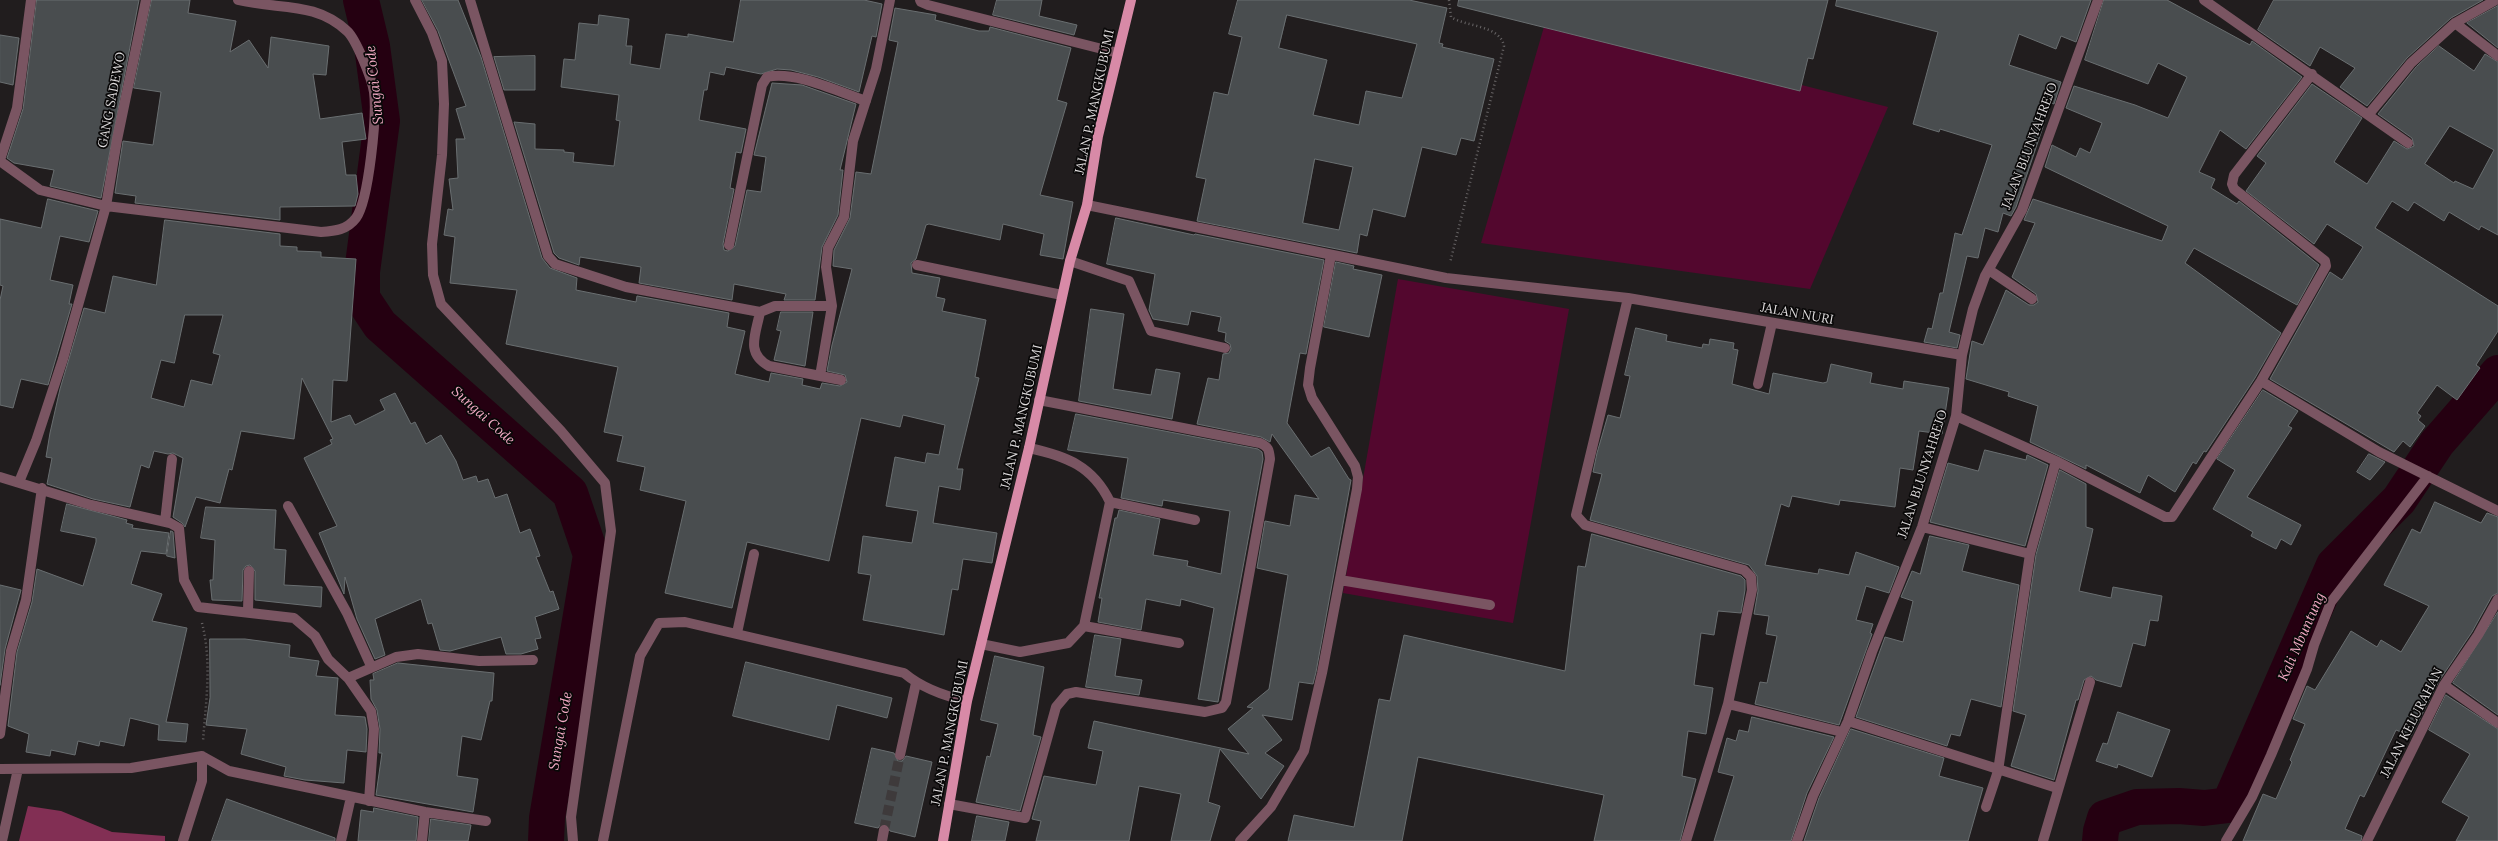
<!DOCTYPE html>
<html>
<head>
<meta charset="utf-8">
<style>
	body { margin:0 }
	canvas { display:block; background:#211d1e }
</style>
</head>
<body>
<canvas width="2498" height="841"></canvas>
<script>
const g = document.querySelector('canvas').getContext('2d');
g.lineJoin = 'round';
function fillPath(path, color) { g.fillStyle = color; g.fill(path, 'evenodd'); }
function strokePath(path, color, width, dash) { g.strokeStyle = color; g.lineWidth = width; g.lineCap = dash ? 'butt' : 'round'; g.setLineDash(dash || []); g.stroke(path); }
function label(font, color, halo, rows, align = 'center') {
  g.font = font + ' Lora,serif'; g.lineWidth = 3.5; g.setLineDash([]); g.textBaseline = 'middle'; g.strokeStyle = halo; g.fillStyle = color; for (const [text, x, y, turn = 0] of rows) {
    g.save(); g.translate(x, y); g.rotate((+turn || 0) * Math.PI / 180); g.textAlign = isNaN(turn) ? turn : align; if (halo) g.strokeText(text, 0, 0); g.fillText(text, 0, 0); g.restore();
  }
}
fillPath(new Path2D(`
	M1546 20 1888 107 1810 289 1481 243Z
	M1398 279 1569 309 1513 623 1343 593Z`), '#53072e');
fillPath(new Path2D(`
	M28 806 61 811 112 832 165 836V841H19Z`), '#822f54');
strokePath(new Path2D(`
	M361 0 372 46 382 121 362 272V298L380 325 570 493 591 555 547 818 546 841
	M2100 841 2101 831 2105 818 2137 807 2179 806 2204 808 2229 805 2334 565 2399 500 2437 443 2498 373`), '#250011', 36);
const building = new Path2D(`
	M37 0H139L101 198 50 186 54 170 14 163 7 158 23 109Z
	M152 0H190L188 13 236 21 230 52 249 40 268 68 271 37 329 46 326 75 313 74 320 119 362 113 366 139 342 142 346 175H356L358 194 355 206 280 207V220L135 203 136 196 115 193 123 141 153 145 161 92 134 88Z
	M422 0H458L481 57 542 258 550 268 577 278 576 290 636 302 637 296 729 313 727 327 745 331 735 374 769 382 771 373 803 379 802 385 820 389 822 383 840 386 847 382 845 375 827 371 832 345 852 269 833 266 834 250 850 218 856 172 871 174 898 42 889 40 895 8 936 15 935 20 979 31H989L990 27 1071 48 1057 100 1067 103 1040 195 1073 202 1063 259 1040 255 1044 234 1003 224 1000 240 929 224 926 225 916 259 911 263 912 273 940 278 936 297 945 299 942 311 986 320 975 377 979 378 957 469H963L960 490 939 486 933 523 997 533 992 563 963 559 958 590 952 589 944 635 863 620 871 575 858 573 863 536 912 543 918 511 886 506 895 457 925 463 927 453 939 455 945 425 903 415 900 427 861 418 829 561 747 542 732 608 665 593 686 501 640 490 645 467 617 461 623 436 604 432 618 367 506 344 517 290 450 283 455 237 444 235 448 209 453 210 449 179 458 178 456 139H465L456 109 466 106 438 31Z
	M741 0H864L882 4 876 37 872 36 859 92 818 77 791 70 777 69 761 74 726 67 724 75 710 72 707 90H704L699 120 746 129 741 153 736 152 730 188 734 189 723 244 724 250 728 251 735 246 747 190 761 192 766 157 754 155 772 83 802 85 856 104 840 170H843L838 215 822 247 815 300H784L786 294 734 284 732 300 639 283 641 267 580 257 579 265 559 258 554 253 514 122 535 124V149L564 150V152L574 153 573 162 614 166 620 121 616 120 619 95 561 87 564 59 575 60 579 23 598 25 599 15 629 19 626 46H632L630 64 660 69 666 34 688 37V34L733 42Z
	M997 0H1042L1039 16 1077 25 1074 35 993 15Z
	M1238 0H1409L1447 8 1439 43 1443 44 1442 47 1494 59 1474 141 1461 138 1456 155 1422 147 1405 217 1373 209 1367 236 1360 234 1357 253 1197 221 1206 179 1196 177 1214 92 1228 95 1242 37 1229 34ZM1287 15 1417 44 1402 98 1366 91 1359 125 1313 115 1327 60 1279 48ZM1315 159 1353 167 1339 230 1303 223Z
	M1459 0H1828L1813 59 1808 58 1800 91 1458 6Z
	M1837 0H2091L2076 42 2061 36 2056 49 2019 34 2009 65 2061 82 2054 104 2051 103 2016 207 2011 216 2003 213 1998 232 1985 228 1978 258 1967 256 1949 332 1960 335 1957 348 1924 342 1928 328 1932 329 1940 293H1943L1955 233 1962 235 1992 145 1940 129 1939 132 1913 124 1938 32 1836 6Z
	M2104 0H2167L2250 45 2252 41 2302 77 2246 149 2220 130 2199 172 2215 179 2211 188 2237 204 2239 201 2319 265 2297 305 2194 248 2185 263 2281 333 2255 378 2206 452 2204 451 2196 464 2193 462 2175 492 2148 475 2140 493 2086 465V469L2030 442 2038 406 2008 396 2009 392 1966 379 1972 341 1983 345 2006 290 2029 305H2034L2038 302 2036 294 2012 277 2035 223 2024 220 2033 199 2162 241 2168 226 2045 167 2052 145 2076 157 2080 148 2090 153 2102 123 2066 108 2074 86 2135 105 2168 118 2187 77 2158 63 2148 84 2085 60Z
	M2274 0H2483L2451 18 2407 58 2367 106 2340 87 2355 68 2320 47 2310 66 2258 30Z
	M2498 6V48L2467 23Z
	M0 35 19 38 13 85 0 82Z
	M2439 46 2474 71 2485 54 2498 62V235L2481 226 2479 230 2449 212 2444 221 2414 202 2408 211 2392 201 2375 228 2498 306V331L2476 365 2480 368 2457 400 2437 385 2417 413 2421 416 2418 420 2425 426 2410 447 2403 441 2394 452 2270 379 2330 272 2342 280 2363 247 2327 224 2314 244 2246 191 2266 163 2257 156 2312 84 2362 118 2334 162 2367 184 2394 141 2407 149 2414 146 2412 138 2378 114 2416 67ZM2450 126 2494 150 2473 189 2455 181 2454 183 2425 164Z
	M535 56V90H504L494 57Z
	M48 199 98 211 89 242 60 236 50 280 73 285 69 304H72L48 385 21 379 13 408 0 405V300L3 286 0 285V219L41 228Z
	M1116 218 1194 235 1195 234 1324 260 1306 354 1300 353 1287 423 1311 457 1329 447 1349 479 1351 480 1316 672 1313 684 1299 682 1292 720 1262 715 1282 740 1265 753 1284 766 1261 799 1220 749 1208 802 1220 806 1210 841H1171L1181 794 1139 786 1129 841H1036L1041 821 1032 819 1044 776 1096 785 1103 751 1088 748 1094 721 1249 754 1228 729 1253 708 1247 707 1269 689 1288 575 1257 568 1265 521 1290 526 1295 495 1319 499 1272 434 1270 442 1261 437 1197 424 1208 378 1219 380 1223 354 1229 353 1231 349 1230 344 1225 341 1226 333 1218 331 1221 317 1191 311 1188 325 1153 319 1149 310 1155 274 1107 264Z
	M165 220 280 234V246L297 247V251L321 252V257L356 259 347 381 333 380 331 422 350 415 355 425 385 410 380 400 395 393 411 424 415 422 426 444 441 435 456 461 463 480 476 476 478 482 488 479 495 498 507 494 520 533 530 529 540 556 536 557 550 592 553 591 559 609 535 617 541 638 535 639 538 649 521 654H506L501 637 450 651 440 650 432 623 428 624 421 599 375 619 385 655 375 659 357 619 345 577 344 594 319 533 337 526 304 458 332 444 330 440 333 439 302 378 294 439 241 431 232 470 229 469 220 503 196 497 185 527 182 523 173 517 183 458 173 453 168 454 154 451 149 468 141 465 130 507 93 499 47 484 52 458 46 457 50 433 60 389 84 308 105 313 113 276 156 285ZM185 315H223L213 353 220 355 212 385 191 380 184 407 151 398 161 360 174 363Z
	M1336 262 1354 266 1353 269 1382 275 1369 337 1324 327Z
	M1091 309 1124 314 1113 389 1151 395 1156 369 1180 373 1172 419 1079 401Z
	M781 312H813L805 366 774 360 781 331 777 330Z
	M1636 328 1667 335 1666 341 1702 348 1703 344 1709 345 1710 339 1734 343 1733 349 1738 350 1732 384 1769 394 1773 373 1823 383 1827 382 1831 364 1872 373 1870 383 1903 389 1904 381 1949 388 1942 434 1919 431 1913 470 1900 468 1895 507 1840 500 1839 505 1792 496 1789 507 1781 504 1765 565 1818 574 1819 569 1849 575 1856 552 1899 567 1889 593 1866 586 1856 620 1873 624 1870 633 1872 634 1839 725 1755 704 1760 682 1767 683 1777 636 1766 634 1769 616 1754 614 1758 591 1757 576 1749 565 1590 520 1602 474 1593 472 1597 453 1608 415 1620 418 1630 376 1625 375Z
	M2263 390 2298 411 2288 426 2292 428 2247 497 2301 525 2291 545 2281 539 2276 549 2251 536 2253 532 2213 509 2235 470 2217 459Z
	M1076 414 1258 449 1262 452 1263 459 1218 702 1198 699 1214 608 1181 599 1180 606 1146 599 1141 630 1098 622 1102 598H1099L1115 518H1117L1119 510 1160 519 1153 555 1188 561 1187 566 1221 574 1230 511 1163 500 1162 506 1121 498 1128 458 1068 450Z
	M1985 450 2026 460 2027 455 2048 465 2025 546 1930 522 1948 463 1978 471Z
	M2369 454 2385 462 2370 480 2357 472Z
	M2060 470 2086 484V527L2093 529 2079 591 2111 598 2113 587 2162 596 2158 621 2150 620 2145 646 2133 643 2121 687 2096 680 2091 676 2084 680 2078 700H2076L2054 780 2011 766 2026 715 2013 711 2036 555Z
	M2435 502 2481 523 2487 513 2498 517V593L2492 596 2472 632 2439 681 2411 736 2396 730 2364 797 2360 795 2345 829 2362 836 2361 841H2243L2263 794 2276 799 2292 762 2290 760 2305 724 2293 719 2307 686 2315 690 2351 631 2377 647 2381 640 2401 652 2429 606 2384 585 2412 529 2420 533Z
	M67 504 127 520 126 523 133 525 132 528 169 533 166 554 141 551 131 584 162 594 152 621 187 628 166 722 188 724 186 742 158 740 159 725 130 718 124 746 100 741 99 746 78 741 75 755 51 750 50 756 26 752 29 734 8 726 17 652 32 602 37 569 83 586 96 542V538L61 531Z
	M206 507 276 510 274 549 286 550 284 585 322 587 321 607 255 600V571L250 565 246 566 243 570 242 601 212 600 210 580H213L215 540 201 538Z
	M171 531 173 532 175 558 167 556Z
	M1592 534 1741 576 1745 580V590L1741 613 1718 611 1714 635 1701 633 1694 685 1713 688 1706 734 1688 731 1682 776 1696 779 1680 841H1594L1604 795 1418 757 1402 841H1288L1294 815 1354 827 1379 699 1390 701 1404 635 1565 671 1578 566 1585 567Z
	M1930 536 1969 545 1962 571 2019 585 2001 707 1971 699 1960 736 1951 734 1947 746 1856 717 1885 637 1903 642 1913 601 1901 597 1912 571 1920 574Z
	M0 585 21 590 5 649 0 685Z
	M2498 612V715L2453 683Z
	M1095 635 1121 639 1115 676 1142 680 1139 695 1086 687Z
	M210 639H245L290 645 289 657 319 661 316 676 338 678 335 715 365 717 367 729 366 752 347 750 344 783 305 780 284 776 286 767 241 754 247 729 206 725 210 698Z
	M995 656 1044 667 1033 735 1041 737 1020 811 976 802 987 756 990 757 998 724 981 720Z
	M746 662 892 698 887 718 837 705 829 740 733 716Z
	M398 663 494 673 492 701H490L481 740 462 736 457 776 478 779 473 812 376 795 382 753H379L380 729 377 710 371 699 370 680H374L373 674Z
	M2446 695 2498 729V841H2456L2469 817 2442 802 2470 754 2429 730Z
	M2118 712 2170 730 2152 777 2118 764 2117 768 2096 761 2103 743 2107 744Z
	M1752 717 1834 737 1807 793 1791 841H1714L1734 776 1718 772 1727 738 1736 741 1739 730 1748 732Z
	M1851 729 1944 758 1939 776 1983 788 1968 841H1804L1819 798Z
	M872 748 894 753 898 761H902L906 756 932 762 915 837 890 831 886 824H881L878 828 855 823Z
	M227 799 335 838V841H212Z
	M374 808 418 817 416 841H358L361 810 373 812Z
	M977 816 1009 822 1005 841H972Z
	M431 819 471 825 468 841H429Z`);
fillPath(building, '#494d4f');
strokePath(building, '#696e70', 1);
strokePath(new Path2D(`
	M884 830 900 755`), '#3e3a3b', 10, [10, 5]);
strokePath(new Path2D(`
	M1449 0 1451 17C1466 27 1500 25 1504 46L1450 263
	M202 623C212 662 206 701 203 741`), '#676465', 2.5, [1, 3]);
strokePath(new Path2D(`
	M415 0 432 33 442 61 444 104 442 155 432 244 433 275 441 304 561 431 605 483 611 531 571 817 573 841
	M470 0 548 256 555 264 626 287 760 312C756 334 745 353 769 366L841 380
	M920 0 921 2 928 5 1118 53
	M2204 0 2408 143
	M2455 23 2498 56
	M2369 114 2411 63 2455 23 2496 0
	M0 160 17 108 31 0
	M0 161 40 190 106 206 321 232C335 231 347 230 356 218 369 200 377 115 374 92 372 79 356 39 347 31 315 1 279 10 238 0
	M1087 205 1446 278 1628 298 1962 355
	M729 245 762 85 767 77C794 70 839 92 866 101
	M1070 261 1129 281 1151 331 1225 348
	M917 265 1062 295
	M1989 270 2032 299
	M1628 298 1576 515 1585 525 1744 570 1751 577 1752 590 1728 704 1686 841
	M760 312 775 306H832
	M820 376 832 306 826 267 828 248 844 217 853 141 876 69 890 0
	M2261 381 2379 452 2498 511
	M1758 384 1772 323
	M1956 416 2056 461 2165 517H2172L2261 381 2326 266 2325 261 2234 189 2232 184 2234 175 2312 74
	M0 477 91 505 170 523 179 528 184 580 198 607 294 618 315 636 328 659 348 678 371 711 374 729 369 801
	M19 482 36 441 63 359 106 206 117 140 146 0
	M1110 502 1195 520
	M288 506 347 613 371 666
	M165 522 172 459
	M1922 527 2030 554
	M1340 580 1490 605
	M248 611 249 571
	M1084 626 1179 643
	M737 633 754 554
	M981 644 1020 652 1068 643 1084 626 1110 502C1093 466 1066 456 1029 448
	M348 678 396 657 418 654 479 661 533 660
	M2444 685 2498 723
	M1728 704 1842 732
	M1848 721 2057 788
	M0 734 11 651 26 600 42 488
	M900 755 916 683
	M0 769 131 768 202 756 229 771 425 812 486 821
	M949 804 1025 818 1056 707 1067 694 1076 692 1205 712 1222 708 1226 702 1270 459C1269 450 1269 447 1260 443L1039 400
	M1986 807 1998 771 2030 554 2056 461
	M2 841 18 769
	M183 841 202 781V756
	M341 841 351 797
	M422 841 425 812
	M603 841 640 656 659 623 685 622 904 673C922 688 944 696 967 701
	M882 841 884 830
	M1240 841 1271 807 1304 751 1322 673 1357 489 1358 477 1355 466 1312 398 1308 385 1310 368 1331 255
	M1797 841 1813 796 1848 721 1872 652 1922 527 1956 416 1962 355 1973 309 1985 276 2022 210 2098 0
	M2043 841 2090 682
	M2226 841 2252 797 2271 755 2307 669 2314 645 2331 602 2428 476
	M2367 841 2444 685 2478 635 2498 599`), '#7a5562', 10);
strokePath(new Path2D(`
	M943 841 967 701 1029 448 1070 261 1087 205 1098 136 1131 0`), '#d88aa7', 10);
label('13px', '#dfdcdd', '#090808', [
	["GANG SADEWO",112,100,-79],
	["JALAN P. MANGKUBUMI",1095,102,-78],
	["JALAN BLUNYAHREJO",2030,146,-69],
	["JALAN NURI",1797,314,10],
	["JALAN P. MANGKUBUMI",1022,417,-77],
	["JALAN BLUNYAHREJO",1923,474,-72],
	["JALAN KELURAHAN",2412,723,-63],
	["JALAN P. MANGKUBUMI",950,733,-79]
]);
label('italic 14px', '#f2aac4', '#090808', [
	["Sungai Code",375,85,-96],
	["Sungai Code",483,416,42],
	["Kali Mbuntung",2302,637,-66],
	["Sungai Code",561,731,-80]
]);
</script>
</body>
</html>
